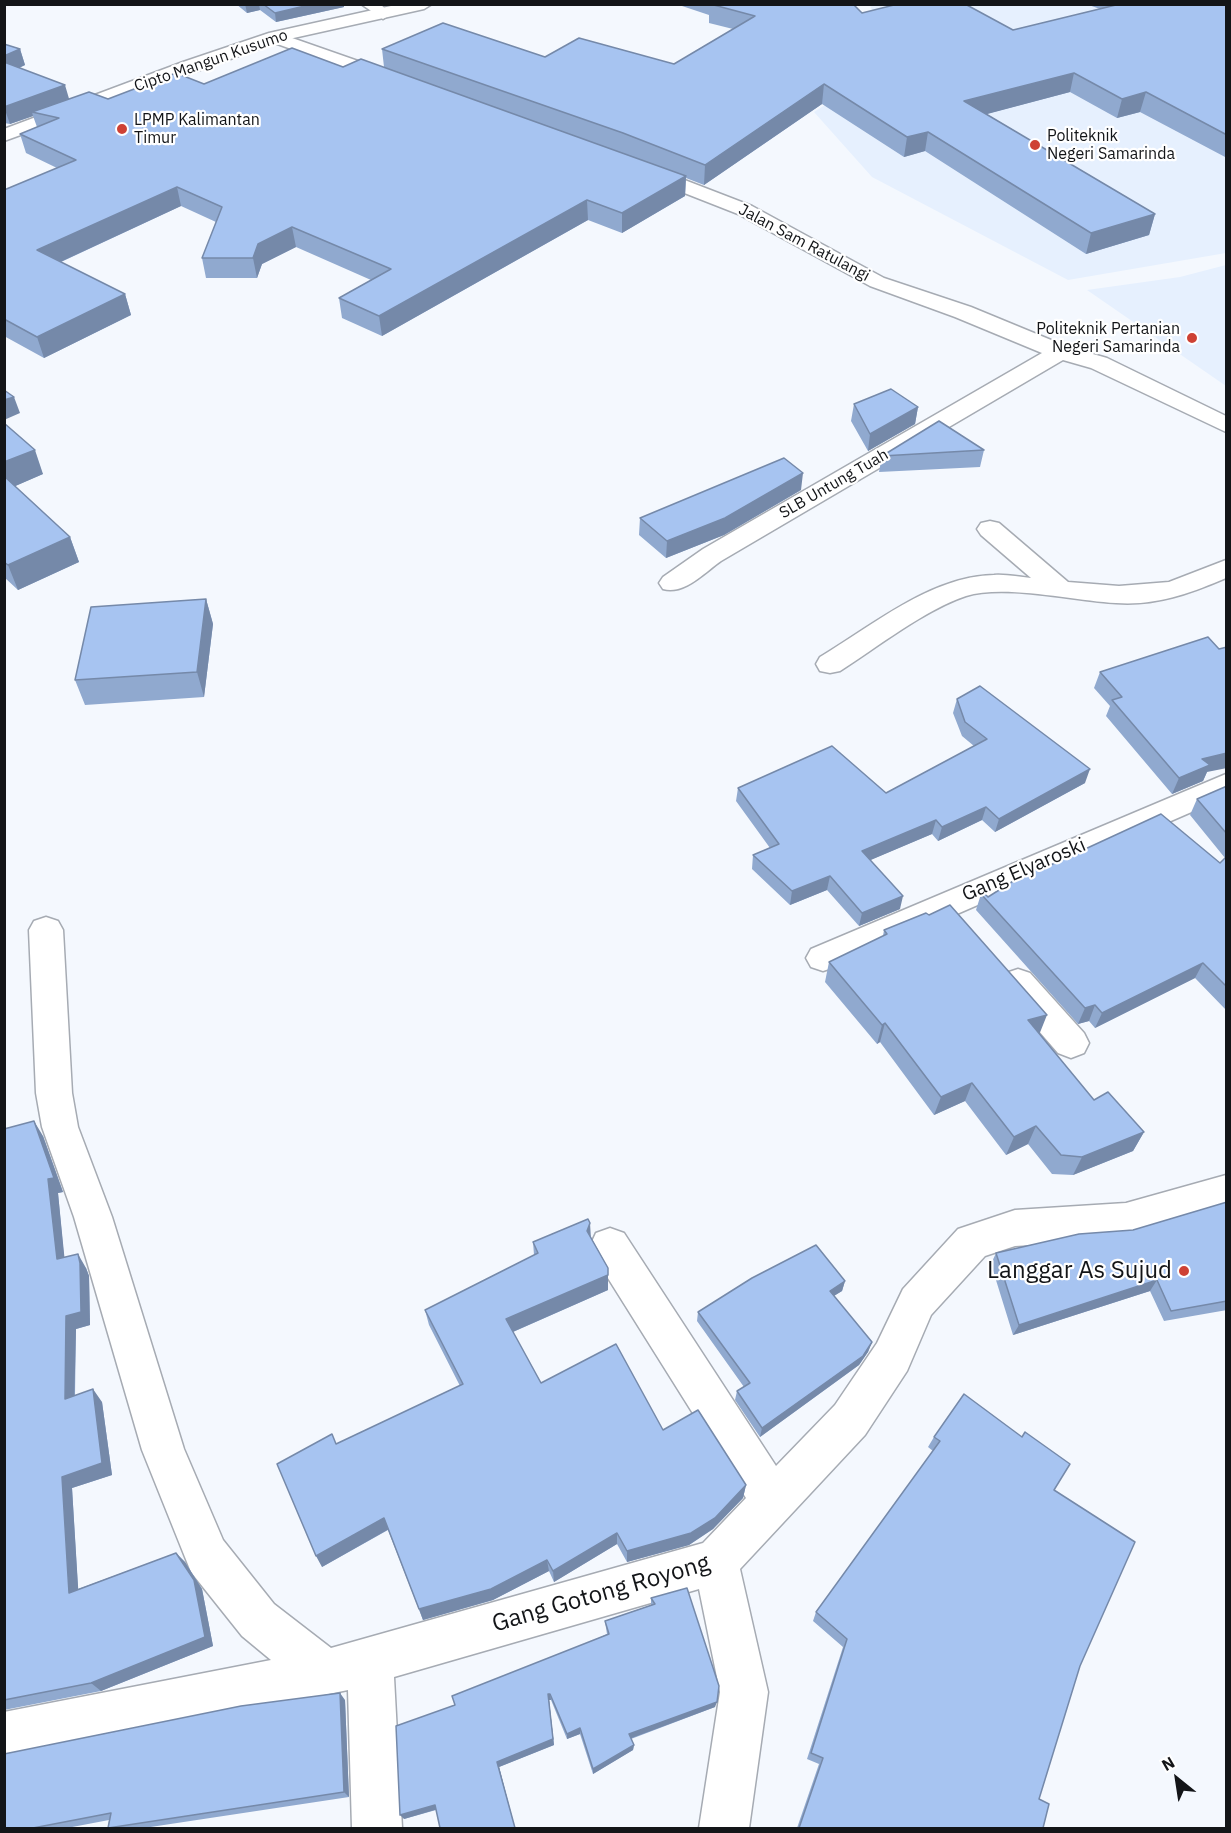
<!DOCTYPE html>
<html>
<head>
<meta charset="utf-8">
<style>
	body { margin:0 }
	#map { position:relative; width:1231px; height:1833px; overflow:hidden; background:#f4f8fe; font-family:"IBM Plex Sans",sans-serif }
	canvas { display:block }
	.frame { position:absolute; inset:0; border:6px solid #131518; pointer-events:none }
	.north { position:absolute; left:1147px; top:1749px; width:60px; height:60px; -webkit-text-stroke:4px #fff; paint-order:stroke; rotate:330deg; font-size:16px; font-weight:700; line-height:24px; text-align:center; color:#131518 }
	.north::after { content:''; display:block; margin:auto; width:21px; height:27px; background:#131518; clip-path:polygon(50% 0,100% 100%,50% 72%,0 100%) }
</style>
</head>
<body>
<div id="map">
<canvas width="1231" height="1833"></canvas>
<div class="frame"></div>
<div class="north">N</div>
</div>
<script>
const g = document.querySelector('canvas').getContext('2d');
g.lineJoin = 'round';
function fillPath(path, color) { g.fillStyle = color; g.fill(path, 'evenodd'); }
function strokePath(path, color, width, dash) { g.strokeStyle = color; g.lineWidth = width; g.lineCap = dash ? 'butt' : 'round'; g.setLineDash(dash || []); g.stroke(path); }
function label(font, color, halo, rows, align = 'center') {
  g.font = font + ' "IBM Plex Sans",sans-serif'; g.lineWidth = 4.5; g.setLineDash([]); g.textBaseline = 'middle'; g.strokeStyle = halo; g.fillStyle = color; for (const [text, x, y, turn = 0] of rows) {
    g.save(); g.translate(x, y); g.rotate((+turn || 0) * Math.PI / 180); g.textAlign = isNaN(turn) ? turn : align; if (halo) g.strokeText(text, 0, 0); g.fillText(text, 0, 0); g.restore();
  }
}
fillPath(new Path2D(`
	M870 5H1226V253L1068 280 872 177 814 112 892 62Z
	M1226 265V386L1087 290 1180 277Z`), '#e6f0fe');
const minor = new Path2D(`
	M361 4H380L391 14 383 19Z
	M275 32 398 75 401 79 392 84 386 83 269 41 267 37Z
	M643 164 752 206 884 278 971 307 1068 347 1107 358 1226 416V432L1091 368 1063 360 721 561C704 573 684 595 663 589L659 583 663 577 703 549 1042 353 955 317 870 286 738 214 636 174 633 170Z
	M990 521 999 523 1068 582 1119 586 1169 582 1226 560V578C1191 593 1156 606 1116 603 1074 601 1005 584 966 596 926 609 876 648 840 671L830 673 820 671 816 664 820 657C872 626 931 576 994 575 1006 574 1019 577 1031 578L981 535 977 529 981 523Z
	M1226 774V797L835 967 823 971 811 967 806 958 811 949Z
	M46 917 58 921 63 930 72 1093 78 1127 112 1217 184 1449 223 1540 274 1604 331 1648 703 1543 746 1498 596 1259 590 1246 596 1233 610 1228 624 1233 776 1466 835 1405 877 1343 903 1289 958 1229 1015 1210 1126 1203 1226 1175V1209L1126 1239 1015 1246 985 1256 931 1315 907 1371 865 1435 740 1569 768 1692 749 1828H699L720 1692 699 1589 394 1677 402 1828H352L348 1690 4 1760V1712L271 1660 242 1636 191 1572 142 1450 74 1217 42 1127 36 1093 29 930 34 921Z
	M1018 969 1030 973 1084 1033 1089 1043 1084 1053 1071 1058 1058 1053 1006 993 1001 983 1006 973Z`);
const highway = new Path2D(`
	M400 4H432L424 9 280 41 4 141V129L183 62 269 33Z`);
strokePath(minor, '#a6abb3', 3);
strokePath(highway, '#a6abb3', 3);
fillPath(minor, '#fff');
fillPath(highway, '#fff');
fillPath(new Path2D(`
	M236 4H344V7L276 22 260 10 247 13Z
	M676 4H853L862 13 1013 30 1100 9 1086 4H1227V158L1140 112 1117 118 1070 92 986 114 1155 214 1149 235 1086 254 925 151 904 157 822 104 704 185 686 178 685 196 622 233 588 220 382 336 342 318 339 298 371 280 296 247 262 264 257 278H206L202 258 216 222 181 206 61 262 125 294 131 315 44 358 4 336V190L57 168 26 153 20 134 37 127 33 116 10 124 4 123V44L20 49 25 65 19 68 69 99H108L204 84 343 67H384L382 49 674 64 733 29 709 23V15Z
	M854 404 918 407 915 424 868 451 851 421Z
	M4 423 43 474 15 486 70 537 79 562 18 590 4 577Z
	M984 450 980 467 879 472 882 456Z
	M801 490 724 535 666 558 639 535 640 518Z
	M206 599 213 624 204 697 85 705 75 680Z
	M1100 672 1207 772 1203 781 1172 794 1106 716 1110 706 1094 688Z
	M957 699 1085 783 995 832 982 820 938 841 932 834 870 860 900 909 859 926 827 890 790 905 752 869 753 855 770 848 736 801 738 788 886 793 974 746 962 736 953 713Z
	M1227 786V1011L1195 978 1095 1028 1089 1021 1078 1024 976 910 981 894 988 897 1044 868 1220 863 1225 858 1190 815 1197 799Z
	M884 930 1039 1034 1094 1100 1144 1132 1133 1151 1073 1175 1052 1174 1028 1144 1006 1155 965 1101 934 1115 880 1042 877 1044 825 982 829 962 883 936Z
	M4 1129 43 1136 63 1192 58 1193 64 1257 86 1268 89 1276 90 1325 76 1329 75 1395 102 1402 112 1475 72 1488 78 1589 176 1553 185 1562 202 1589 213 1646 101 1691 4 1710Z
	M1227 1202V1310L1164 1321 1150 1291 1013 1335 991 1264 996 1253 1133 1230Z
	M591 1237 608 1268V1290L513 1332 541 1383 663 1430 746 1485 743 1498 713 1529 689 1545 627 1562 617 1544 554 1582 549 1571 493 1600 423 1620 388 1530 322 1567 336 1444 460 1386 429 1325 425 1310 534 1255 533 1242Z
	M845 1281 842 1291 834 1296 872 1342 868 1352 859 1365 760 1437 735 1400 737 1391 744 1387 697 1321 698 1312Z
	M934 1437 1054 1490 1080 1666 1039 1799 1043 1828H797L819 1764 807 1759 843 1647 813 1621 816 1612 933 1451 928 1447Z
	M651 1598 715 1707 631 1739 634 1745 633 1750 593 1774 580 1734 567 1739 551 1700H549L554 1745 499 1767 515 1828H440L436 1810 404 1819 455 1705 607 1634 606 1628 605 1621 651 1605Z
	M345 1700 349 1797 144 1828H108L109 1820 67 1828H4Z`), '#90a9cf');
fillPath(new Path2D(`
	M245 4H259L260 10 247 13Z
	M313 4H344V7L276 22 275 13Z
	M20 49 25 65 4 75V56Z
	M1074 73 1070 92 961 121 964 101Z
	M824 84 822 104 704 185 705 165Z
	M65 85 70 102 32 112 33 116 10 124 4 107Z
	M1146 92 1140 112 1117 118 1122 99Z
	M928 132 925 151 904 157 907 137Z
	M686 176 685 196 622 233V213Z
	M177 187 181 206 43 270 37 250Z
	M587 200 588 220 382 336 379 316Z
	M1155 214 1149 235 1086 254 1091 233Z
	M292 227 296 247 262 264 257 278 253 258 258 244Z
	M125 294 131 315 44 358 37 337Z
	M14 397 20 413 4 420V400Z
	M918 407 915 424 868 451 870 434Z
	M35 450 43 474 4 491V462Z
	M803 473 801 490 724 535 666 558 667 541Z
	M70 537 79 562 18 590 8 565Z
	M206 599 213 624 204 697 197 672Z
	M1227 753V768L1207 772 1203 781 1172 794 1179 778 1202 759Z
	M1090 769 1085 783 995 832 999 819Z
	M986 807 982 820 938 841 942 827Z
	M936 820 932 834 859 865 862 851Z
	M830 876 827 890 790 905 792 891Z
	M903 896 900 909 859 926 862 913Z
	M1203 963 1195 978 1095 1028 1102 1013Z
	M1095 1005 1089 1021 1078 1024 1085 1008Z
	M1047 1015 1039 1035 1028 1020Z
	M885 1023 880 1042 877 1044 882 1025Z
	M972 1083 965 1101 934 1115 941 1097Z
	M34 1121 43 1136 63 1192 58 1193 66 1273 57 1259Z
	M1036 1126 1028 1144 1006 1155 1014 1137Z
	M1144 1132 1133 1151 1073 1175 1082 1157Z
	M590 1223 591 1239 587 1231Z
	M78 1254 86 1268 89 1276 90 1325 76 1329 74 1411 65 1399 66 1316Z
	M608 1275V1290L508 1334 506 1319Z
	M1157 1280 1150 1291 1013 1335 1019 1325Z
	M845 1281 842 1291 827 1300 830 1291Z
	M872 1342 868 1352 859 1365 760 1437 762 1428Z
	M93 1389 102 1402 112 1475 72 1488 79 1602 69 1593 62 1477Z
	M746 1485 743 1498 713 1529 689 1545 627 1562V1551Z
	M384 1518 389 1529 322 1567 316 1556Z
	M617 1533V1544L554 1582 553 1571Z
	M176 1553 185 1562 202 1589 213 1646 101 1691 91 1683Z
	M547 1560 549 1571 493 1600 423 1620 419 1609Z
	M340 1693 345 1700 349 1797 344 1792Z
	M548 1694H550L551 1700H549L554 1745 499 1767 515 1828 497 1762Z
	M717 1702 715 1707 629 1739V1734Z
	M580 1728V1734L567 1739V1734Z
	M634 1745 633 1750 593 1774V1769Z
	M435 1805 438 1809 404 1819 400 1815Z`), '#7589a9');
const building = new Path2D(`
	M263 4H313L275 13Z
	M710 4H853L862 13 898 4H965L1013 30 1120 4H1227V135L1146 92 1122 99 1074 73 964 101 1155 214 1091 233 928 132 907 137 824 84 705 165 623 133 382 49 443 23 545 57 579 38 674 64 755 16Z
	M4 44 20 49 4 56Z
	M292 48 343 67 361 59 686 176 622 213 587 200 379 316 339 298 391 269 292 227 258 244 253 258H202L222 207 177 187 37 250 125 294 37 337 4 319V190L76 160 20 134 59 118 32 112 89 92 108 99 176 73 204 84Z
	M4 62 65 85 4 107Z
	M891 389 918 407 870 434 854 404Z
	M4 390 14 397 4 400Z
	M939 421 984 450 882 456Z
	M4 423 35 450 4 462Z
	M784 458 803 473 725 518 667 541 640 518Z
	M4 476 70 537 8 565 4 562Z
	M206 599 197 672 75 680 91 607Z
	M1208 637 1219 649 1227 647V753L1202 759 1210 765 1179 778 1112 700 1122 697 1100 672Z
	M980 686 1090 769 999 819 986 807 942 827 936 820 862 851 903 896 862 913 830 876 792 891 753 855 779 844 738 788 832 746 886 793 987 739 965 722 957 699Z
	M1227 786V834L1197 799Z
	M1161 814 1220 863 1227 856V987L1203 963 1102 1013 1095 1005 1085 1008 981 894 984 893 988 897 1026 873 1042 866 1044 868Z
	M950 905 1047 1015 1028 1020 1094 1100 1108 1092 1144 1132 1082 1157 1061 1155 1036 1126 1014 1137 972 1083 941 1097 885 1023 882 1025 829 962 887 934 884 930 926 913 929 915Z
	M34 1121 54 1178 48 1179 57 1259 78 1254 80 1263 81 1312 66 1316 65 1399 93 1389 102 1463 62 1477 69 1593 176 1553 194 1580 205 1637 91 1683 4 1700V1129Z
	M1227 1202V1301L1171 1311 1157 1280 1019 1325 996 1253 1079 1234 1133 1230Z
	M588 1219 590 1223 587 1231 608 1268V1275L506 1319 541 1383 616 1344 663 1430 698 1410 746 1485 715 1518 691 1533 627 1551 617 1533 553 1571 547 1560 491 1589 419 1609 384 1518 316 1556 277 1464 332 1434 336 1444 463 1384 425 1310 538 1253 533 1242Z
	M816 1245 845 1281 830 1291 872 1342 863 1356 762 1428 737 1391 750 1383 698 1312 752 1278Z
	M964 1394 1022 1437 1025 1432 1070 1464 1054 1490 1135 1542 1080 1666 1039 1799 1049 1804 1043 1828H799L823 1758 811 1753 847 1639 816 1612 940 1441 934 1437Z
	M687 1588 719 1686 717 1702 629 1734 634 1745 593 1769 580 1728 567 1734 550 1694H548L553 1739 497 1762 515 1828H440L435 1805 400 1815 396 1726 455 1705 452 1696 609 1634 605 1621 655 1604 651 1598Z
	M340 1693 344 1792 108 1828 111 1813 33 1828H4V1754L241 1706Z`);
fillPath(building, '#a7c4f1');
strokePath(building, '#7589a9', 1.5);
for (const [x, y, r, color] of [
	[122,129,6,"#ce4134"],
	[1035,145,6,"#ce4134"],
	[1192,338,6,"#ce4134"],
	[1184,1271,6,"#ce4134"]
]) { const dot = new Path2D(); dot.arc(x, y, r, 0, 2 * Math.PI); g.fillStyle = color; g.fill(dot); strokePath(dot, '#fff', 2); }
label('16px', '#131518', '#fff', [
	["Cipto Mangun Kusumo",211,61,-19],
	["Jalan Sam Ratulangi",804,243,28],
	["SLB Untung Tuah",834,484,-30]
]);
label('16px', '#131518', '#fff', [
	["LPMP Kalimantan",134,120],
	["Timur",134,138],
	["Politeknik",1047,136],
	["Negeri Samarinda",1047,154],
	["Politeknik Pertanian",1180,329,"right"],
	["Negeri Samarinda",1180,347,"right"]
], 'left');
label('20px', '#131518', '#fff', [
	["Gang Elyaroski",1024,870,-23]
]);
label('24px', '#131518', '#fff', [
	["Langgar As Sujud",1172,1271]
], 'right');
label('24px', '#131518', '#fff', [
	["Gang Gotong Royong",601,1594,-16]
]);
</script>
</body>
</html>
